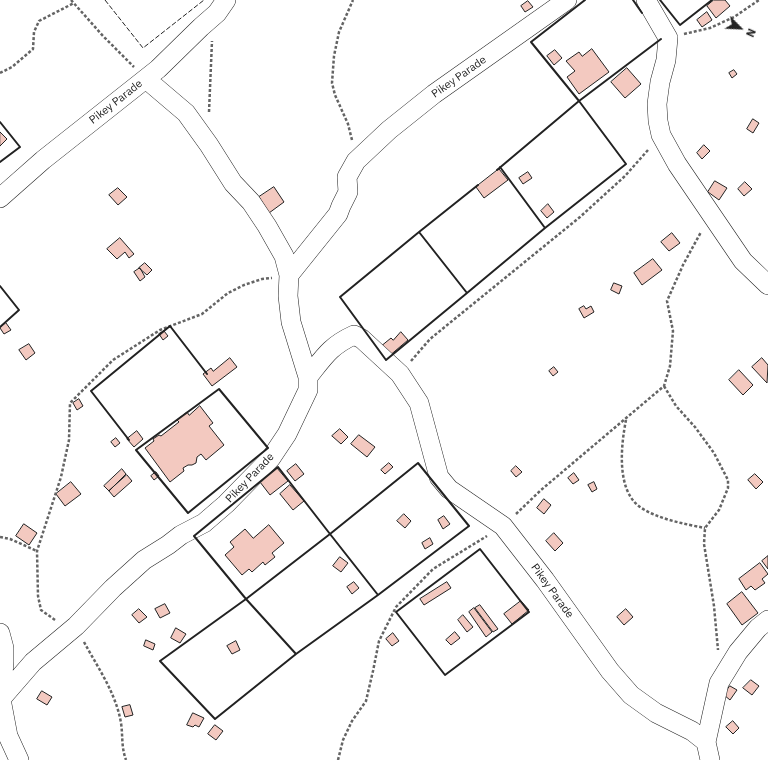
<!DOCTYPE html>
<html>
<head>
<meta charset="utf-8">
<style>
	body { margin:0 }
	#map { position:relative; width:768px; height:760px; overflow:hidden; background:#fff; font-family:"IBM Plex Sans",sans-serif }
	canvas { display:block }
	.north { position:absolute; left:720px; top:8px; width:40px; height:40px; -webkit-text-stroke:3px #fff; paint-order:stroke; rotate:114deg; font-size:11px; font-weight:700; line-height:16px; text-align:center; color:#222 }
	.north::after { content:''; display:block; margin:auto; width:14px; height:18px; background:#222; clip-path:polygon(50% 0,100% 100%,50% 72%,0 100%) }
</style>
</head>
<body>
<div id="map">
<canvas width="768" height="760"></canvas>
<div class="north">N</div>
</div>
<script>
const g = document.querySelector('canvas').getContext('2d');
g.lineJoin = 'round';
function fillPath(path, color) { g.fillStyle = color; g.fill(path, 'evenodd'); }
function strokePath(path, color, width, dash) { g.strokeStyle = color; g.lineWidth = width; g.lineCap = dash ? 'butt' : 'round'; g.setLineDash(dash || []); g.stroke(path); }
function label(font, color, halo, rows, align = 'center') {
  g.font = font + ' "IBM Plex Sans",sans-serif'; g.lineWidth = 3; g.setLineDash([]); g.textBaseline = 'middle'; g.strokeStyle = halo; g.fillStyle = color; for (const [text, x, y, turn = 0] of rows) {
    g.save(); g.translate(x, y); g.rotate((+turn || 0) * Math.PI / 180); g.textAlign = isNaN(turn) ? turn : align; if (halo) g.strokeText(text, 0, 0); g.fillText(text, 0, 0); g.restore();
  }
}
const building = new Path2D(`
	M714 0H725L730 6 716 18 707 6Z
	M528 1 533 7 525 12 521 6Z
	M707 12 712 20 702 27 697 20Z
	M592 49 609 72 579 94 567 77 575 71 566 61 579 52 582 56Z
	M555 50 562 58 554 65 547 56Z
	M627 68 641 84 625 98 611 82Z
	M734 70 737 74 732 78 729 73Z
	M753 119 759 123 753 133 747 129Z
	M0 132 7 139 0 146Z
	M704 145 710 151 702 159 697 153Z
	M499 169 508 180 484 198 476 187Z
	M528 172 532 178 523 184 519 178Z
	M715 181 727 188 719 200 708 192Z
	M745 182 752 189 744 196 738 189Z
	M274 187 284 202 269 213 259 197Z
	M118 188 127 197 118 205 109 195Z
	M548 204 554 212 547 218 541 211Z
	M672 233 680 243 669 251 661 242Z
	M120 238 134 254 129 258 125 252 117 259 107 249Z
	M653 259 662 270 642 285 634 273Z
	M145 263 152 270 147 275 139 268Z
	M140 268 145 277 140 281 134 272Z
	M614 283 622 286 619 294 611 290Z
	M584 306 586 309 591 306 594 312 584 318 579 309Z
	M6 323 11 330 4 334 0 328Z
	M164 331 168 336 163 340 159 334Z
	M401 332 408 340 388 357 380 347 391 338 393 340Z
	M29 344 35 353 26 360 19 350Z
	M230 358 237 367 212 386 203 374 211 368 213 371Z
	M762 358 768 365 767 383 752 367Z
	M554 367 558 372 553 376 549 371Z
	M739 370 753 385 743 395 729 380Z
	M79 399 83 406 77 410 73 403Z
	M200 406 213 423 209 426 224 445 206 460 201 454 197 457 196 463 192 465H188L183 468 184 471 170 482 145 448 154 441 153 439 159 435 161 436 179 422 177 420 187 412 189 415Z
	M340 429 348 437 341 444 332 436Z
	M137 431 143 439 134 447 127 439Z
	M359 435 375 447 367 457 351 444Z
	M116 438 120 443 115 447 111 442Z
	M389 463 393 467 385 474 381 470Z
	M296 464 304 474 295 481 287 471Z
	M516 466 522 472 516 477 511 471Z
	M277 468 288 481 270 495 260 482Z
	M122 469 126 474 109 491 104 486Z
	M156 472 159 476 154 480 151 476Z
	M574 473 579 480 573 484 568 478Z
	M755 474 763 482 756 489 748 480Z
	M127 475 132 481 114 497 109 491Z
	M71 482 81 494 65 506 56 494Z
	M594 482 597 489 592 492 588 485Z
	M290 485 304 501 293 510 280 494Z
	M544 499 551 505 544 514 537 508Z
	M404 514 411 521 405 528 397 521Z
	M444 516 450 524 443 529 438 520Z
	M24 524 37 533 29 545 16 536Z
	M269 525 284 543 272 553 275 557 265 565 263 562 252 572 249 569 242 575 225 555 234 547 230 542 245 529 253 538Z
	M554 533 563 543 555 551 546 541Z
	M430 538 433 544 425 549 422 543Z
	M768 556V569L762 561Z
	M340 557 348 563 341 572 333 566Z
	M760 563 768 574 762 579 765 583 755 590 751 586 746 590 739 579Z
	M354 582 359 588 352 594 347 587Z
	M447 582 451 588 424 605 420 599Z
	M742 592 758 613 742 625 727 604Z
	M521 601 529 610 512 624 504 614Z
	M165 604 170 613 160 618 155 609Z
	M480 605 498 629 493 632 475 608Z
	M474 608 492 632 486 637 469 612Z
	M139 609 147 617 139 623 132 615Z
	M626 609 633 617 624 625 617 617Z
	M463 615 473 627 467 632 458 620Z
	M176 628 186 634 180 643 171 638Z
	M455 632 460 638 451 645 446 640Z
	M393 633 399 641 392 646 386 639Z
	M146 640 155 644 153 650 144 646Z
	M236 641 240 650 232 654 227 646Z
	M751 680 759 686 752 695 743 688Z
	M730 686 737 690 730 700 724 695Z
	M42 691 52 697 47 705 37 699Z
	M130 705 133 715 125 717 122 707Z
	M193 713 204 718 199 727 195 725 193 727 187 725Z
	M733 721 739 728 733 734 726 727Z
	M215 725 223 731 216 740 208 734Z`);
fillPath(building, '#f3c9c0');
strokePath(building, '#222', 1);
const minor = new Path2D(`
	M646 0 668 38 666 60 660 82 657 104 658 121 661 135 677 164 743 261 768 285
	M146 79 186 113 209 145 233 183 251 202 267 226 284 256 289 275
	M0 198 43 160 158 69 201 27 217 13 226 0
	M308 377C324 357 330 346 354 335L362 339 400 374 419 403 439 477 449 489 503 526 545 580 610 671 631 695 656 713 692 731 706 742 710 760
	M0 633 4 648V662L1 699 8 736 19 760
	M0 700 33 662 76 626 113 588 144 560 168 545 181 535 204 523 226 504 271 458 287 434 308 390V377L291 322 288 296 289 275 338 214 341 206 348 192 347 177 356 161 389 130 434 94 567 0
	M706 742 719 683 738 652 758 628 768 620`);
strokePath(minor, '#222', 20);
strokePath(new Path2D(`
	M71 0 103 36 134 67
	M684 34 710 28 734 17 759 0
	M0 73 12 67 33 49 34 32 39 21 74 3
	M209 112 212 41
	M352 140 348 124 335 95 332 83 334 56 339 32 353 0
	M411 361 430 339 580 217 625 176 648 150
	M664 386 676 406 695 427 714 453 728 480V488L719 510 705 528 704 544 714 606 718 650
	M626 420C621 445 616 490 640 507 657 519 685 524 705 528
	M516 514 541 490 664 386 670 366 673 331 667 301 683 265 701 232
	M0 537 10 539 37 551
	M55 620 41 610 38 596 37 551 61 477 69 440 70 403 113 360 160 330 202 314 228 293 244 285 262 279 272 278
	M84 642C98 668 116 693 121 723 123 736 121 746 126 760
	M338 760 343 740 352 721 366 701 373 671 379 641 396 607 433 569 487 536`), '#646464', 2.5, [3, 2]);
strokePath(minor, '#fff', 19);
strokePath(new Path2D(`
	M105 0 143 48 204 0`), '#222', 1, [5, 2]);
strokePath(new Path2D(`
	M585 0 531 42 579 101 661 39
	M633 0 642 13
	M660 0 680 25 712 0
	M0 122 20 147 0 162
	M497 170 579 101 626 164 545 228 500 167
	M478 185 419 232 467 293 545 228
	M419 232 467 293 386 360 340 297Z
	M0 286 19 310 0 327
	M219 389 268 448 188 513 136 450Z
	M129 440 91 391 170 326 207 374
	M418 463 469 526 378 595 330 534Z
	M278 467 330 534 246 599 194 536Z
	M480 549 529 612 445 675 396 612Z
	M246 599 296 654 215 719 160 661Z
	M295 653 296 654 378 595`), '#222', 2);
label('11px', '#222', '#fff', [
	["Pikey Parade",459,77,-35],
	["Pikey Parade",116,102,-38],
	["Pikey Parade",250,478,-46],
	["Pikey Parade",552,591,54]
]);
</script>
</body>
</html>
